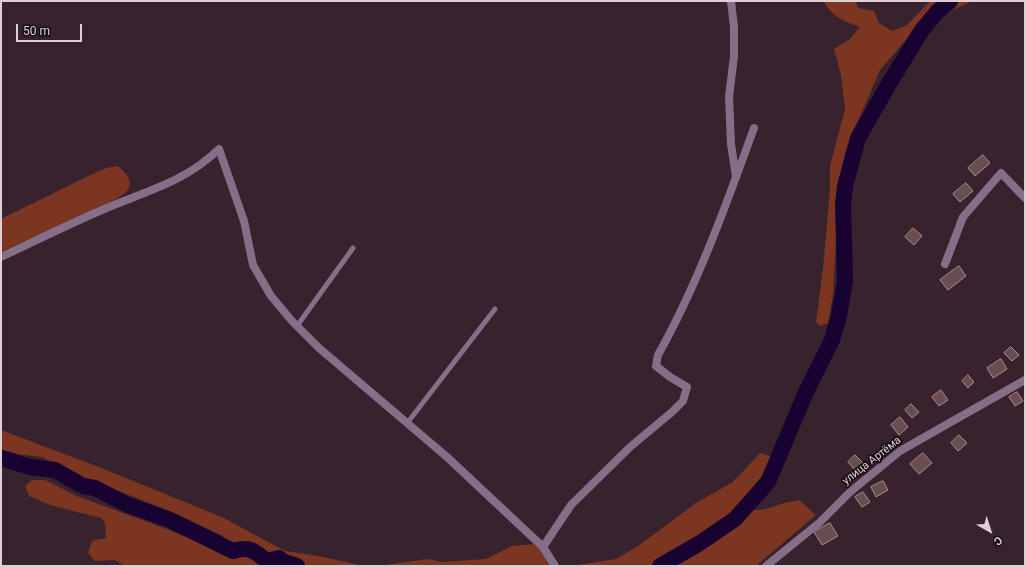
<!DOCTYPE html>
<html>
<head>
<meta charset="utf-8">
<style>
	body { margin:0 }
	#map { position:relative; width:1026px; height:567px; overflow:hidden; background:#37222d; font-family:Roboto,sans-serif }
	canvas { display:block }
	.frame { position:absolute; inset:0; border:2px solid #ddcfd6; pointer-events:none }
	.north { position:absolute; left:970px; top:511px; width:40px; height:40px; -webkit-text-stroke:3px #180f14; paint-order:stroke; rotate:141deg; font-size:11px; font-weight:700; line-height:16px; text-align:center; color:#ddcfd6 }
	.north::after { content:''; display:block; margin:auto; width:14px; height:18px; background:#ddcfd6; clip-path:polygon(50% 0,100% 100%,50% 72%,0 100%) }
	.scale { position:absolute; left:16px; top:24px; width:66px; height:18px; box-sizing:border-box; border:2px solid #ddcfd6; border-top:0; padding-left:5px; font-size:12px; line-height:14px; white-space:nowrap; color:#ddcfd6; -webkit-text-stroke:3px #180f14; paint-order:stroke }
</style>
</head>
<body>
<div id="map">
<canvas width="1026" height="567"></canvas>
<div class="frame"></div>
<div class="north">С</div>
<div class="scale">50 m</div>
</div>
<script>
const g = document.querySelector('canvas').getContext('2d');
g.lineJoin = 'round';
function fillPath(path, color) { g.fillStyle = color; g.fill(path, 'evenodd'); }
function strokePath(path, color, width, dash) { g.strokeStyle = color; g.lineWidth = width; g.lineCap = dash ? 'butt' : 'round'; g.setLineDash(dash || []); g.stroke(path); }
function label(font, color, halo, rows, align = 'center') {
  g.font = font + ' Roboto,sans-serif'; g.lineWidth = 3.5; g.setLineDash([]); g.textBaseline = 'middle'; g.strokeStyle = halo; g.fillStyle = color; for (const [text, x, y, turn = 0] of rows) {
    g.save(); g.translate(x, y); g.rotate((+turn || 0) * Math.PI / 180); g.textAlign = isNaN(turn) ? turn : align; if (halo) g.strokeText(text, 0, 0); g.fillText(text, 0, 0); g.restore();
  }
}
fillPath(new Path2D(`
	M824 1H855L858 8 874 11 879 23 892 31 907 25 930 1H972L917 27 880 70 846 149 839 183 833 295 828 323 820 326 816 322 823 268 830 190V166L845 109 841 75 834 49 850 39 860 27C846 22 830 16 824 1Z
	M117 166C125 171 135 181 127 191 120 199 104 204 94 209 63 223 32 237 1 252V219L88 176 106 168Z
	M1 430 104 469 224 518 285 551 319 556 363 566H125L115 560 95 561 88 553 92 541 106 538 105 523 101 518 50 505 29 496 25 486 32 480H45L79 497 159 526 198 542 221 544 223 536 172 512 78 475 42 457 17 454 1 449Z
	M760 453 770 456V466L744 498C750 517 767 509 781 504 786 502 793 502 799 500L816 515 756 566H570L616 559 638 546 696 503 733 482Z
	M533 544 546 554 551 566H377L428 559 442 562 486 559 512 546Z`), '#7c3521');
strokePath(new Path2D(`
	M1 458 30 467 55 470 83 486 95 488 128 505 170 520 233 551C250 546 254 551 267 561L279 558 284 562 297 566
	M660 566 700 543 735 519 768 482 806 392 832 340 839 316 845 281 843 204 845 186 858 138 890 82 922 30 937 12 950 1`), '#170231', 16);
const building = new Path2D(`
	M983 155 990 163 975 176 968 168Z
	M966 183 973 191 960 202 953 194Z
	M913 228 922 236 914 245 905 237Z
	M959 266 966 276 948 290 940 280Z
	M1011 347 1019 355 1012 361 1004 353Z
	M1001 359 1007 369 993 378 987 368Z
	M968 375 974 382 968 388 962 381Z
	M941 390 948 400 939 406 932 397Z
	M1017 392 1023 401 1015 406 1009 397Z
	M911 404 919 412 912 418 905 410Z
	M900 417 908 427 899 435 891 425Z
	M959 435 967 443 958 451 951 443Z
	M923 453 932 463 919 474 910 464Z
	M855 455 864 464 856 471 848 462Z
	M883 481 888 490 876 497 871 487Z
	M863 492 870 502 862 507 855 497Z
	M830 523 838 536 822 545 814 532Z`);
fillPath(building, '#684e50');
strokePath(building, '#aa8c8f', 1);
strokePath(new Path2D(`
	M297 326 353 248
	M408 422 495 309`), '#866e89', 5);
strokePath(new Path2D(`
	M731 1 734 27V56L729 97 731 144 736 177
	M1 257C37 240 73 222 109 207 150 190 186 181 219 149L244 221 253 265 271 296 292 321 319 348 447 457 543 547
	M945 264 963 217 1001 173 1025 198
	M555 566 543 547 571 505 630 447 672 412 683 401 687 387 670 377 656 366 658 355C698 284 726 205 754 128
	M766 566 819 523 850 492 900 451 1025 380`), '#866e89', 8);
label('11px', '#ddcfd6', '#180f14', [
	["улица Артёма",872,461,-38]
]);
</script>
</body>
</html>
